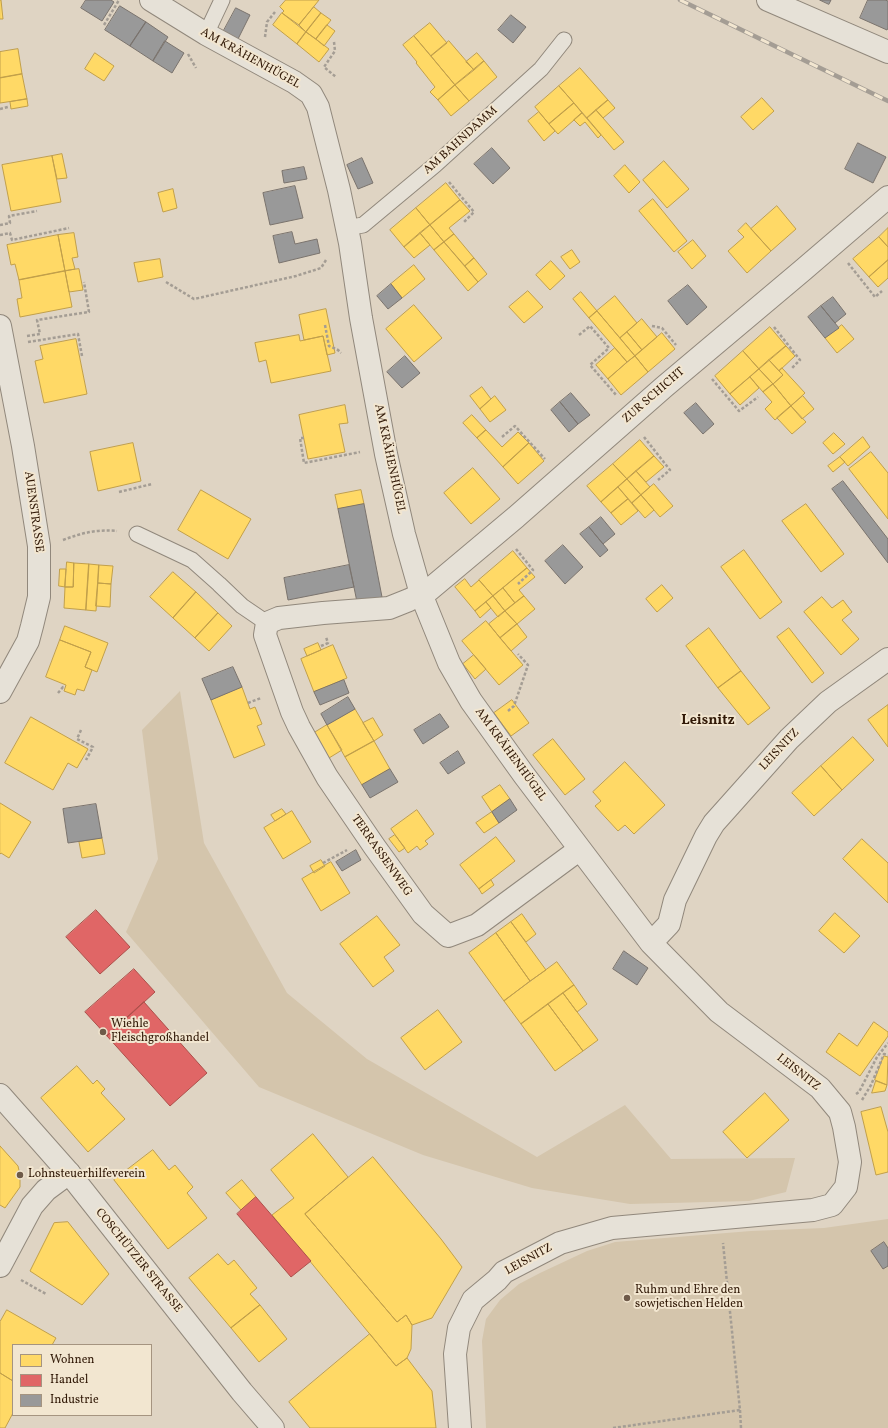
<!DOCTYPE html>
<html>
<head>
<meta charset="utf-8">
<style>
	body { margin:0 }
	#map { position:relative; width:888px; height:1428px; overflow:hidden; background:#dfd4c3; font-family:Vollkorn,serif }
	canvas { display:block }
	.legend { position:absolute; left:12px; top:1344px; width:140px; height:72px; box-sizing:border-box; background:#f2e6d0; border:1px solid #a59480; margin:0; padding:5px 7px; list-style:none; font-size:12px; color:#311907 }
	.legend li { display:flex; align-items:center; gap:8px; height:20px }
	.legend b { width:20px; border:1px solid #a59480 }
</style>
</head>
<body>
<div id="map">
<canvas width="888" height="1428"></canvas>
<ul class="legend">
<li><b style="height:11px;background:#ffd966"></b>Wohnen</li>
<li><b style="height:11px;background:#e06666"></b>Handel</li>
<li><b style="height:11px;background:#999"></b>Industrie</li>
</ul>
</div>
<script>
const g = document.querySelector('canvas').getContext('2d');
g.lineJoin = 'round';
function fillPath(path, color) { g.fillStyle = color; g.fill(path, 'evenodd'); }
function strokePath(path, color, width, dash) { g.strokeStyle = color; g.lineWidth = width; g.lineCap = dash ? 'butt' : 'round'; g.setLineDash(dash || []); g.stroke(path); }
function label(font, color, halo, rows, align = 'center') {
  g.font = font + ' Vollkorn,serif'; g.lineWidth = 4; g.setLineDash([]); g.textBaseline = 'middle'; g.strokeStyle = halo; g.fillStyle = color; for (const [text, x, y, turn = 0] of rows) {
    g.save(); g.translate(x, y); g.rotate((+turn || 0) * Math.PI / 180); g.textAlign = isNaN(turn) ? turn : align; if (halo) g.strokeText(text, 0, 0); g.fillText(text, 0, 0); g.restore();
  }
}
fillPath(new Path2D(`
	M180 691 204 843 287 993 367 1059 537 1157 625 1105 671 1159 795 1158 786 1192 749 1201 630 1204 532 1188 423 1155 259 1087 126 932 158 859 142 730Z
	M888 1219V1428H486L482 1341 486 1319 500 1300 519 1284 540 1273 587 1251 615 1242 751 1231 824 1228Z`), '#d4c5ac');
const homes = new Path2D(`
	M0 0H1L3 19H0Z
	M286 0H319L299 25 282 13 284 11 280 7Z
	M314 7 321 13 306 32 299 25Z
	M282 13 306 32 297 44 273 25Z
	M321 13 331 20 316 39 306 32Z
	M430 23 447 43 431 56 414 36Z
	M327 25 335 31 324 46 316 39Z
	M306 32 329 49 319 62 297 44Z
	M414 36 455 85 438 100 430 92 435 87 416 63 417 62 403 45Z
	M449 41 474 70 455 85 431 56Z
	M18 49 22 74 0 78V52Z
	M95 53 114 66 104 81 85 69Z
	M477 53 484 61 474 70 466 62Z
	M484 61 497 77 469 101 455 85Z
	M580 68 608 100 587 118 559 86Z
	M22 74 27 99 0 103V78Z
	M455 85 469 101 451 116 438 100Z
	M559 86 574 103 549 124 535 107Z
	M762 98 774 111 753 130 741 117Z
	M27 99 28 106 11 109 10 102Z
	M608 100 615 108 603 118 596 110Z
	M574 103 582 113 558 134 549 124Z
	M596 110 624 142 614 150 587 118Z
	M539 112 555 131 544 141 528 121Z
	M582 113 601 135 598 138 585 122 580 126 574 120Z
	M62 154 67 178 57 179 52 156Z
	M52 156 61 202 11 211 2 165Z
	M664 161 689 189 667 208 643 180Z
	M625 165 640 182 629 193 614 176Z
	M446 183 460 200 430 225 416 208Z
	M173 189 177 208 163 212 158 193Z
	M653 199 687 241 674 252 639 211Z
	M460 200 470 211 449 228 454 234 444 242 430 225Z
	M777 206 796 229 771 251 751 229Z
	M416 208 430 225 404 247 390 230Z
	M746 223 771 251 747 273 728 251 744 237 738 231Z
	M430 225 444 242 434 250 420 233Z
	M888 228V247L879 237Z
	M74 233 78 257 72 258 75 269 65 271 58 235Z
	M420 233 430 245 414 258 404 247Z
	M454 234 474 258 465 266 444 242Z
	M58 235 65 271 19 280 15 264 11 265 7 245Z
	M879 237 888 247V260L869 277 853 259Z
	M693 240 706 256 692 269 678 252Z
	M444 242 478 282 468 291 434 250Z
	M572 250 580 262 570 269 561 257Z
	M474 258 487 274 478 282 465 266Z
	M160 259 163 277 138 282 134 263Z
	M888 260V278L878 287 869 277Z
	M551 261 565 276 550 290 536 275Z
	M414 265 425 279 402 298 391 284Z
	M79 269 83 290 69 292 65 271Z
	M65 271 72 307 20 317 17 299 22 298 19 280Z
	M528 291 543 307 524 323 509 307Z
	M581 292 597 311 589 318 573 299Z
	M615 296 637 323 620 338 597 311Z
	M414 305 442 338 414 362 386 329Z
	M326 309 335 353 327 355 323 336 304 340 299 315Z
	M597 311 635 356 627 362 589 318Z
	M642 319 657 337 642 350 627 332Z
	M842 325 854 339 837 353 825 338Z
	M770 327 786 346 759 369 743 351Z
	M627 332 642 350 635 356 620 338Z
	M662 333 675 349 648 372 635 356Z
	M299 335 300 341 323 336 331 371 271 383 266 360 259 362 255 343Z
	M76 339 87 394 44 403 35 361 43 359 40 346Z
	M786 346 795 356 779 371 769 360Z
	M615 348 627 362 608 379 596 365Z
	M743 351 759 369 730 394 715 376Z
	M635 356 648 372 621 395 608 379Z
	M769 360 783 375 773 384 759 369Z
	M782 368 805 393 791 406 773 384 783 375 779 371Z
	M759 369 773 384 763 392 750 377Z
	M750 377 759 388 740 405 730 394Z
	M773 384 791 406 775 420 765 409 772 402 763 392Z
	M482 387 491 399 480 409 470 396Z
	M495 396 506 410 490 422 480 409Z
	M803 396 814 409 802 419 791 406Z
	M345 405 348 423 339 424 345 452 308 459 299 415Z
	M791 406 806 422 792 434 777 418Z
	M472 415 486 430 477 438 463 423Z
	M486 430 502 447 518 432 529 443 503 467 477 438Z
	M834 433 845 444 833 454 823 443Z
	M863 437 870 447 848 466 840 457Z
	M640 440 654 456 627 479 613 464Z
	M133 443 141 481 98 491 90 452Z
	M529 443 544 461 518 484 503 467Z
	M871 452 888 473V519L849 469Z
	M654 456 664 467 646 482 636 471Z
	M840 457 845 462 833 472 828 466Z
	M613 464 627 479 601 502 587 486Z
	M473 468 500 499 471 524 444 493Z
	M636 471 650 487 641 495 627 479Z
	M627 479 641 495 632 503 618 487Z
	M654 484 673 506 660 517 641 495Z
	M618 487 628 499 611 513 601 502Z
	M201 490 251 519 228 559 178 530Z
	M361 490 364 504 338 509 335 495Z
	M641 495 654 510 645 518 632 503Z
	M628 499 638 511 621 525 611 513Z
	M806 504 844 554 821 572 782 521Z
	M744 550 782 602 760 619 721 567Z
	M513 551 527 568 493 596 479 580Z
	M67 562 74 563 73 587H65Z
	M74 563 89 564 86 610 64 608 65 587H73Z
	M89 564 99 565 96 611 86 610Z
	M99 565 113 566 111 584 98 583Z
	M527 568 535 577 519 590 524 596 515 603 503 588Z
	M60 569H66L65 587 59 586Z
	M173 572 196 592 173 618 150 597Z
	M465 579 471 587 479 580 493 596 475 611 455 587Z
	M98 583 111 584 110 607 96 606Z
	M662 585 673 598 657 612 646 599Z
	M503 588 515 603 505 611 493 596Z
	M196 592 218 613 195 638 173 618Z
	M493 596 505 611 498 617 486 602Z
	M524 596 535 609 517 624 505 611Z
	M822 597 832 608 843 600 852 612 842 620 859 639 841 655 804 612Z
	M486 602 491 608 480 618 475 611Z
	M505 611 517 624 500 638 489 624Z
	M218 613 232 626 209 651 195 638Z
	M486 621 523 665 499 685 462 641Z
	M517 624 527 637 511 651 500 638Z
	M65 626 108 643 97 672 85 667 91 652 60 640Z
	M709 628 741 671 718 688 686 646Z
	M789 628 824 673 812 683 777 637Z
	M60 640 91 652 85 667 92 670 84 691 77 689 75 695 64 691 66 685 46 677Z
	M318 643 321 650 307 656 304 649Z
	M333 645 347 678 314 692 301 659Z
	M474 655 486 669 475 679 463 664Z
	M741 671 770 708 748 725 718 688Z
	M242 687 250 709 255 707 262 724 257 726 265 745 234 758 211 700Z
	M512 700 529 723 511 736 494 713Z
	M888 705V747L868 720Z
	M355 709 374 741 345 757 327 725Z
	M31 717 88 749 77 768 68 763 53 790 5 763Z
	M373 718 383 735 374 741 363 723Z
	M327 725 342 750 329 758 314 733Z
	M853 737 874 760 842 790 821 766Z
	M553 739 585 779 565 795 533 755Z
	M374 741 390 769 362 785 345 757Z
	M625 762 665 805 634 834 625 825 618 831 595 806 601 801 593 792Z
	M821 766 842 790 814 816 792 793Z
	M500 785 510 799 492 812 482 797Z
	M0 803 31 822 9 858 1 853 0 854Z
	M282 809 286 814 275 821 271 815Z
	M417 810 434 834 425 841 428 844 420 850 417 846 408 853 391 829Z
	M292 811 311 842 283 859 264 828Z
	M492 812 499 823 484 833 476 823Z
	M395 835 405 848 399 852 389 839Z
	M496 837 515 861 479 889 460 865Z
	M102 838 105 854 82 858 79 842Z
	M862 839 888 863V903L843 859Z
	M321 860 325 866 314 873 310 866Z
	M331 862 350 893 321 911 302 879Z
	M491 880 494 885 482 894 479 889Z
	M835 913 860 936 844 953 819 931Z
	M522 914 536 934 526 942 511 922Z
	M377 916 400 945 384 957 394 971 373 987 340 944Z
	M511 922 546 970 530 981 496 933Z
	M496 933 530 981 504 1001 469 953Z
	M557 962 574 985 521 1024 504 1001Z
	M574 985 587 1004 577 1012 563 993Z
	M563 993 598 1040 583 1051 548 1004Z
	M548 1004 583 1051 555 1071 521 1024Z
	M438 1010 462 1042 425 1070 401 1038Z
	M874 1022 888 1032V1036L860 1076 826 1052 839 1033 857 1046Z
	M884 1056 888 1057 887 1085 875 1080Z
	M77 1066 93 1084 97 1080 105 1089 101 1093 125 1119 88 1152 41 1098Z
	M876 1081 887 1085 885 1091 872 1093Z
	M765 1093 789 1120 747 1158 723 1132Z
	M881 1107 888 1132V1172L876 1175 861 1112Z
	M313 1134 348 1177 305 1214 397 1322 406 1315 412 1325 411 1349 407 1358 396 1366 272 1215 294 1198 271 1170Z
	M0 1146 18 1166 20 1175V1187L5 1208 0 1205Z
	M153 1150 169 1170 175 1165 193 1187 187 1193 207 1218 168 1249 114 1180Z
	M373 1157 441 1239 462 1267 432 1318 412 1325 406 1315 397 1322 305 1214Z
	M242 1180 256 1197 241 1210 226 1193Z
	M68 1222 109 1274 82 1305 30 1271 54 1223Z
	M218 1254 228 1265 234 1260 257 1288 250 1294 260 1305 231 1328 189 1278Z
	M260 1305 287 1339 259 1362 231 1328Z
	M7 1310 56 1338 52 1345H13V1381L0 1373V1322Z
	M370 1334 396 1366 407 1358 432 1391 436 1428H310L289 1402Z
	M0 1373 13 1381V1413L5 1428H0Z`);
fillPath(homes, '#ffd966');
strokePath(homes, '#c19f4a', 1);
const shops = new Path2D(`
	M96 910 130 947 100 974 66 937Z
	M134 969 155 992 107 1036 85 1012Z
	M144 1002 207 1073 170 1106 107 1036Z
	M256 1197 311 1261 291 1277 237 1214Z`);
fillPath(shops, '#e06666');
strokePath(shops, '#ac4f4a', 1);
const industry = new Path2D(`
	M86 0H111L114 2 102 21 81 8Z
	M820 0H831L829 4Z
	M868 0H885L888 1V28L887 30 860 18Z
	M120 6 146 22 130 46 105 30Z
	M236 8 250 15 237 41 222 34Z
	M511 15 526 27 513 43 498 30Z
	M146 22 168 37 153 61 130 46Z
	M165 41 184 53 172 73 153 61Z
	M858 143 886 157 873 183 845 169Z
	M492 148 510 168 493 184 474 164Z
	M362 158 373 183 358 189 347 165Z
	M304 167 307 179 284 183 282 171Z
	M295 186 303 218 270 225 263 193Z
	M292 232 295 244 317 239 320 253 279 263 273 236Z
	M391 284 402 298 388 309 377 296Z
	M688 285 707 307 687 325 668 301Z
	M833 297 846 314 835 323 821 306Z
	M821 306 839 328 825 338 808 317Z
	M405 356 420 373 402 388 387 372Z
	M571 393 590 415 578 424 560 402Z
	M560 402 578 424 569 432 551 410Z
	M696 403 714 424 703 434 684 413Z
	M843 481 888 539V563L832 489Z
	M364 504 382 597 357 602 338 509Z
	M601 517 615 534 603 544 589 527Z
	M589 527 608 550 600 557 580 534Z
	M563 545 583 567 565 584 545 561Z
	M349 565 354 587 288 600 284 578Z
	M233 667 242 687 211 700 202 679Z
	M344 680 349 693 320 705 314 692Z
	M348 697 355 709 327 725 321 714Z
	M440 714 449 727 423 744 414 730Z
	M458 751 465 763 448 774 440 763Z
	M390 769 398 782 370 798 362 785Z
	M510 799 517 810 499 823 492 812Z
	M96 804 102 838 68 843 63 809Z
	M356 850 361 860 342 871 336 862Z
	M624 951 648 968 637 985 613 969Z
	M884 1242 888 1248V1266L883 1269 871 1251Z`);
fillPath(industry, '#999');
strokePath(industry, '#7a736d', 1);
const service = new Path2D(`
	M206 34 222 0
	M346 228 363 225 435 165 541 69 564 40
	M137 534 192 560 219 584 242 606 267 623`);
const minor = new Path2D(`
	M151 0 206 34 294 82 311 94 318 107 339 190 350 243 361 318 386 454 404 534 421 594 449 663 471 701 524 775 651 943 719 1012 820 1088 840 1112 844 1127 850 1162 846 1187 832 1205 813 1210 612 1228 560 1243 504 1272 497 1280 473 1300 459 1328 455 1354 460 1428
	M768 0 888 52
	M0 326 23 446 39 546V597L32 626 28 641 0 692
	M580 849 477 925 448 936 423 914 374 846 327 777 299 727 292 712 265 635 267 623 279 618 323 613 389 608 409 600 429 590 516 517 664 387 803 270 888 197
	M651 943 669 924 675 900 706 836 714 823 789 739 828 702 888 659
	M0 1266 32 1206 46 1190 69 1173`);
const tertiary = new Path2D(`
	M0 1095 69 1173 242 1392 273 1428`);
strokePath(service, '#91887c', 17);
strokePath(minor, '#91887c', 24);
strokePath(tertiary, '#91887c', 24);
strokePath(new Path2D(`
	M104 25 119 0
	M265 37 267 22 275 12
	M334 42 335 51 324 67 336 77
	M188 54 196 68
	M0 109 8 107
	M449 182 474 212 463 223
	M0 225 10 223 9 216 37 211
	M0 235 10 233 12 240 69 228
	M848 263 875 297 882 291
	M166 282 194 299 296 276 321 268 326 260
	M325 325 329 346 338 350 341 353
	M652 326 662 328 676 345
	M774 327 800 360 792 368
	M579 335 590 326 609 348 590 365 617 396
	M27 336 40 334 37 320 89 312 84 282
	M28 342 78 334 82 356
	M712 379 739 411 758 397
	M502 437 515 426 545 459
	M644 437 670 470 658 480
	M304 438H300L304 463 360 452
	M119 492 152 484
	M63 540C81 533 98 529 117 531
	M516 549 533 570 518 584
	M321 646 328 643 326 637
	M58 693 63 687 65 688
	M248 703 261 698
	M508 711 514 706 528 665 518 654
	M81 730 77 739 93 747 86 760
	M323 863 347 850
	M856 1094 859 1092 877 1057 888 1043
	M862 1100 871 1085 884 1054 888 1055
	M21 1280 46 1294
	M740 1410 741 1428
	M613 1428 740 1410 723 1243`), '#a49d94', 2.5, [3, 2]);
strokePath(service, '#e6e1d7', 15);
strokePath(minor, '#e6e1d7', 22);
strokePath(tertiary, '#e6e1d7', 22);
const rail = new Path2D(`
	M680 0 888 101`);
strokePath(rail, '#a49d94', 4.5);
strokePath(rail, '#f2e6d0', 3, [9]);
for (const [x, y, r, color] of [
	[103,1032,4,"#6e5a49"],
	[20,1175,4,"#6e5a49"],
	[627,1298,4,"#6e5a49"]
]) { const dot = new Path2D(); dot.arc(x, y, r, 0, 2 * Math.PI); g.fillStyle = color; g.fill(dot); strokePath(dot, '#f2e6d0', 1.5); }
label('12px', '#311907', '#f2e6d0', [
	["AM KRÄHENHÜGEL",250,59,29],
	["AM BAHNDAMM",461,141,-42],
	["ZUR SCHICHT",654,396,-41],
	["AM KRÄHENHÜGEL",389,459,78],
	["AUENSTRASSE",33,512,82],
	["LEISNITZ",780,750,-47],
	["AM KRÄHENHÜGEL",510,755,54],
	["TERRASSENWEG",381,856,55],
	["LEISNITZ",798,1073,38],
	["LEISNITZ",529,1260,-29],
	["COSCHÜTZER STRASSE",138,1261,51]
]);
label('12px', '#311907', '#f2e6d0', [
	["Wiehle",111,1025],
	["Fleischgroßhandel",111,1039],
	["Lohnsteuerhilfeverein",28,1175],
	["Ruhm und Ehre den",635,1291],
	["sowjetischen Helden",635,1305]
], 'left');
label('bold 14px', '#311907', '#f2e6d0', [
	["Leisnitz",708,721]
]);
</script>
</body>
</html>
